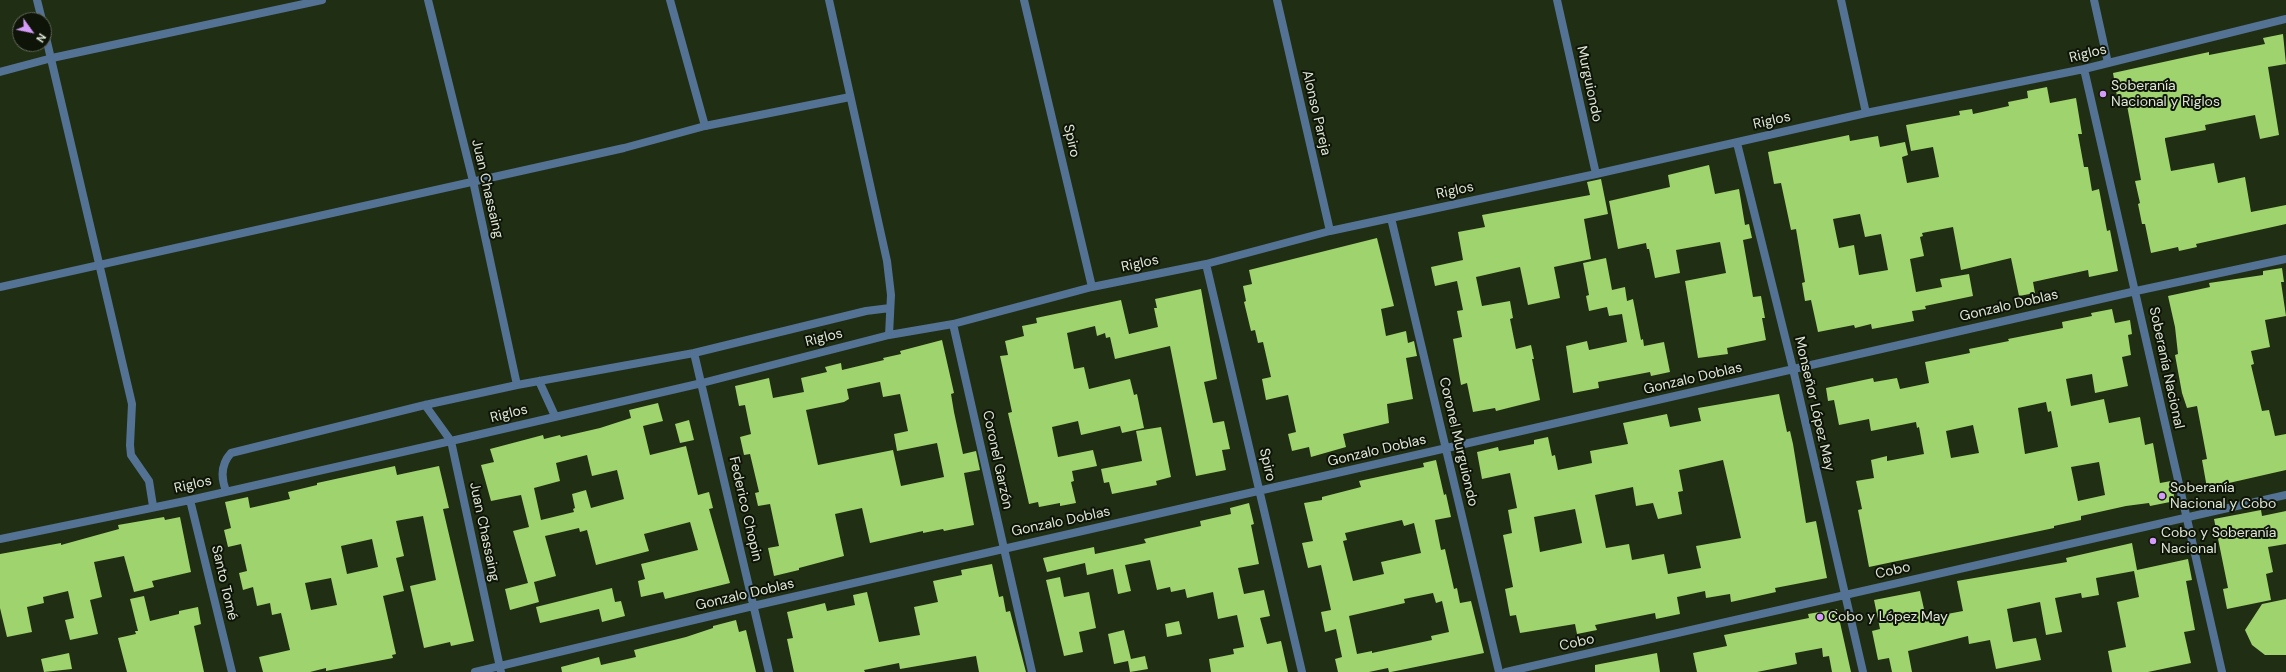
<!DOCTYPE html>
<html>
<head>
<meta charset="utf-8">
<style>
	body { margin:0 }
	#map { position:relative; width:2286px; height:672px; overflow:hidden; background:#202e13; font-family:"DM Sans",sans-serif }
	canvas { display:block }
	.north { position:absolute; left:12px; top:12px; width:40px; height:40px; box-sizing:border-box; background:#0e1408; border:1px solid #61685a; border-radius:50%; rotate:123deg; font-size:11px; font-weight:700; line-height:16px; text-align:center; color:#dde6d5 }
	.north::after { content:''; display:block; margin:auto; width:14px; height:18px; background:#d59bfa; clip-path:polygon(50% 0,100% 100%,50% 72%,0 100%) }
</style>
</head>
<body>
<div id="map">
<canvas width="2286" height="672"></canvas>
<div class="north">N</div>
</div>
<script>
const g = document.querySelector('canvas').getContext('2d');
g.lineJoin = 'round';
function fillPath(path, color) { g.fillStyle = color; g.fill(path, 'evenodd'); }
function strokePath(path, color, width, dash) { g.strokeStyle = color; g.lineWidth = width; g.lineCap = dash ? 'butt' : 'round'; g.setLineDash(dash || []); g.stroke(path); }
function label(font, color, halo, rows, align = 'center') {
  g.font = font + ' "DM Sans",sans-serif'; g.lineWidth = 4; g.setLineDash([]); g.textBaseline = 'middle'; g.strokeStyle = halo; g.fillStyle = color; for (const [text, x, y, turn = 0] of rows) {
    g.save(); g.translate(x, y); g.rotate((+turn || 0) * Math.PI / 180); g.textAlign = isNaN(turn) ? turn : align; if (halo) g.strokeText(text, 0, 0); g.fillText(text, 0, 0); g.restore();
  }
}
fillPath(new Path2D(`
	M2283 34 2286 64 2268 67 2279 135 2260 139 2255 115 2205 125 2206 130 2165 138V140L2171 171 2214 163 2218 183 2245 177 2251 212 2286 205V224L2196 244 2197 247 2179 251 2178 247 2151 253 2145 224H2142L2138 204 2140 203 2135 181 2141 180 2126 100 2118 102 2113 73 2209 52V55L2265 44 2263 38Z
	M2047 87 2050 103 2076 98 2082 134H2078L2084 167H2088L2092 191 2099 189 2107 231 2110 230 2118 271 2089 277 2088 270 2033 282 2035 293 2019 296 2011 258 1961 270 1953 227 1922 233 1923 236 1920 237 1924 256 1910 259 1916 292 1942 287 1940 279 1969 274 1973 296 1925 306 1926 309 1912 311 1914 321 1872 329 1871 324 1855 328 1854 325 1818 332 1811 300 1805 301 1802 283 1805 282 1796 229 1791 230 1781 183 1774 184 1768 152 1849 135 1850 141 1878 136 1880 147 1905 142 1908 155 1902 157 1907 183 1939 177 1933 147 1911 151 1906 125 1960 115 1959 111 1972 109 1973 114 2009 106 2008 102 2028 98 2027 91ZM1860 214 1865 237 1881 234 1888 270 1859 275 1854 245 1839 248 1833 219Z
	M1709 165 1715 194 1739 189 1745 225 1749 224 1752 238 1743 240 1753 297 1761 296 1765 318H1762L1766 340 1727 348 1728 354 1698 358 1685 281 1726 273 1720 242 1676 250 1680 273 1655 278 1649 249H1647L1646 243 1618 249 1609 201 1670 187 1668 175Z
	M1601 179 1608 214 1584 219 1591 259 1554 267 1560 298 1528 305 1520 267 1476 277 1482 306 1510 301 1513 318 1510 319 1516 349 1531 345 1534 359H1532L1540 400 1496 411 1495 408 1473 412 1467 383 1461 385 1453 339 1462 337 1457 311 1463 310 1457 281 1435 286 1431 267 1463 260 1458 232 1485 227 1482 215 1590 195 1587 182Z
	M1377 238 1394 306 1381 309 1386 336 1406 331 1408 343 1414 341 1417 356 1406 358 1413 399 1387 404 1389 423 1343 434 1346 447 1311 457 1309 447 1292 451 1288 434 1296 432 1288 395 1266 400 1262 379 1271 377 1263 342 1258 343 1255 330 1251 331 1244 302 1246 301 1243 286 1252 284 1249 270Z
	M1606 258 1612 290 1625 287 1627 301 1633 299 1641 340 1643 339 1644 346 1664 342 1670 372 1651 376 1650 372 1598 382 1599 388 1573 393 1566 346 1587 341 1589 350 1627 342 1622 314 1609 316 1607 307 1589 311 1586 296 1589 295 1583 263Z
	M2282 268 2284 282H2281L2286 316 2265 320 2270 347 2251 351 2254 364 2251 365 2262 411 2269 410 2275 436 2286 434V470L2207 488 2202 460 2207 459 2197 406 2187 408 2182 393 2175 355 2178 354 2175 327 2168 296 2210 287 2209 283 2263 275V271Z
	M1201 289 1217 379 1204 382 1213 423 1224 421 1230 449 1222 450 1226 470 1196 476 1170 346 1115 359 1110 337 1106 338 1105 333 1097 336 1095 326 1067 333 1074 369 1084 367 1089 389 1130 379 1134 395 1137 394 1144 428 1122 433 1120 426 1081 435 1078 421 1052 427 1058 457 1093 450 1097 466 1072 471 1074 481 1071 482 1076 503 1060 506V503L1039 507 1038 502 1029 504 1008 413 1012 412 1000 356 1008 355 1005 341 1024 336 1022 326 1037 323 1036 318 1121 300 1129 334 1158 327 1154 308H1157L1155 299Z
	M2112 309 2115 323 2130 320 2132 334 2128 335 2131 355 2122 357 2128 386 2095 393 2092 374 2066 379 2071 406 2104 399 2109 423 2140 417 2145 445 2153 443 2160 483 2171 481 2175 501 2150 506 2149 503 2126 506 2081 516V520L2054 526V528L1869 567 1858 510 1862 509 1856 481 1874 478 1871 460 1887 456V461L1924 454 1919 427 1917 428 1916 422 1871 431 1869 419 1839 425 1834 400 1828 401 1826 388 1873 378 1874 382 1897 378 1900 389 1929 383 1925 362 1970 353 1969 349 2009 341 2008 339 2063 328 2062 322 2092 316 2091 313ZM2046 402 2048 412 2051 411 2058 447 2025 454 2018 408ZM1973 425 1979 453 1951 458 1946 431ZM2099 462 2105 495 2078 501 2071 467Z
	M942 340 954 393 951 394 954 412 963 454 976 451 980 470 964 473 974 525 944 531 943 529 923 533V531L870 543 862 508 835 514 844 556 799 568V570L774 576 768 548 779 546 770 504 758 506 755 493 759 492 750 454 744 455 740 437 751 434 745 405 739 406 735 386 769 378 773 398 804 392 801 378 827 372 825 367 841 363 842 370 884 360 883 358 901 354 900 351ZM880 382 883 397 900 394 908 431 894 434 897 451 937 443 944 477 901 486 893 450 818 465 806 410 844 402 849 399 847 389Z
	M1779 394 1787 432 1790 431 1793 444 1806 523 1816 521 1827 578 1775 588 1776 592 1731 602 1730 594 1706 598 1705 591 1677 597 1680 614 1656 619 1655 613 1595 625 1597 630 1577 634 1575 624 1520 633 1516 615 1510 616 1505 589 1513 587 1503 535 1512 533 1508 510 1517 508 1510 473 1482 479 1477 452 1498 447 1499 451 1534 444V440L1548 437 1552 456 1555 455 1558 470 1592 463 1590 451 1628 444 1623 423 1667 414 1670 427 1701 421 1698 408ZM1723 460 1741 538 1696 546 1701 568 1668 574 1664 554 1632 560 1629 544 1606 548 1595 495 1633 487 1636 506 1653 503 1658 519 1682 514 1678 492 1683 491 1679 470ZM1575 509 1582 543 1540 552 1534 517Z
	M658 403 663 421 643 426 650 455 686 446 698 495 709 492 713 508 709 509 730 583 665 599 663 592 641 597 638 581 645 579 641 564 698 550 690 522 644 534 649 551 596 565 587 530 580 532 579 528 545 536 556 576 534 582 539 602 510 610 505 589 528 583 513 531 529 527 521 495 491 501 481 465 494 462 490 449 543 435 544 439 560 435 561 437 600 428 631 418 629 410ZM587 455 592 476 617 470 624 499 591 508 586 490 572 494 575 508 573 509 574 512 541 520 534 488 560 481 556 463Z
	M689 420 694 440 680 443 675 424Z
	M1161 427 1171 477 1156 481 1157 485 1112 494 1109 482 1104 483 1101 469 1142 461 1136 431Z
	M1436 460 1444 495 1446 494 1451 517 1435 520 1441 550 1445 549 1454 589 1457 588 1460 603 1471 601 1484 653 1391 672H1389L1388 668 1369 672H1338L1335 659 1342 657 1336 629 1325 632 1321 612 1331 610 1321 565 1308 568 1302 543 1313 541 1304 503 1322 500V497L1361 487 1359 481 1424 467 1423 463ZM1402 520 1404 526 1414 523 1421 553 1381 562 1384 574 1353 581 1343 541 1347 540 1345 533ZM1433 593 1436 603 1442 601 1449 632 1431 636 1432 640 1372 653V651L1357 654 1349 616 1405 603 1404 599Z
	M395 466 397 475 439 466 449 508 443 509 474 641 451 646 450 642 424 648 410 586 436 580 423 516 396 521 404 556 396 558 404 591 383 596 396 654 392 655 393 658 326 671V668L310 672H263L259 657 290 650 281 613 272 615 270 603 257 606 253 587 243 590 239 573 247 571 241 544 228 547 224 530 231 528 225 502 248 497 250 508 290 499 288 492 317 485V483ZM372 539 378 567 347 574 341 546ZM331 578 337 605 311 610 305 583Z
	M1249 503 1254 524 1251 525 1259 564 1238 568 1244 594 1264 590 1270 616 1260 618 1267 644 1281 641 1288 672H1211L1209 659 1234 654 1233 649 1244 647 1237 615 1218 619 1213 592 1187 598 1185 589 1171 592 1170 587 1157 590 1150 560 1125 565 1131 591 1118 594 1113 569 1087 575 1085 563 1047 572 1043 558 1094 547 1095 554 1146 543 1144 539 1201 526 1200 521 1231 514 1230 508Z
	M2261 510 2262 516 2286 511V544L2268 547 2273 572 2266 574 2271 600 2227 609 2223 589 2228 588 2214 519Z
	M164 517 165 520 180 517 191 572 152 581 154 587 134 592 124 556 94 562 102 597 90 600 98 634 70 640 65 620 74 618 68 591 43 597 44 603 27 607 32 632 7 637 0 608V554L61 543V545L119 529 118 525Z
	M2132 543 2137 570 2188 559 2192 580 2186 581 2195 630 2184 632 2191 663 2148 672H2112L2108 651 2126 647 2117 602 2139 597 2134 571 2096 578 2099 595 2082 598 2081 593 2055 598 2062 632 2046 635 2040 602 2007 609 2013 642 2036 638 2041 660 1996 669 1990 640 1969 644 1968 636 1908 651 1912 672H1892L1889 658 1878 660 1872 631 1880 629 1874 600 1920 591 1926 618 1963 611 1957 581 2067 562 2066 558Z
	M992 564 999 597 1003 596 1006 612 1010 611 1026 672H979L976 656 900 669 899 663 864 670 865 672H794L787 639 793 638 787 612 825 603 827 611 855 605 853 595 867 592 879 642 920 635 914 607 938 602 933 581 962 575 961 570Z
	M1060 577 1064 597 1089 592 1096 628 1079 632 1083 652 1064 656 1046 580Z
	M612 588 615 602 621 601 625 616 602 622 599 609 540 623 536 607Z
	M144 596 150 621 179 614V611L198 607 201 624 194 626 204 672H127L118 638 136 634 135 631H138L130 599Z
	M2286 599V655H2265L2252 645 2245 630 2262 604Z
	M1837 609 1851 672H1832L1829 656 1823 657 1822 648 1795 653 1797 664 1757 672H1697L1693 653 1727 646 1724 635 1809 618 1808 614Z
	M736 620 739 632 746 630 756 672H562L561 667 599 657 601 665 636 657 634 650 686 637 713 628V626Z
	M1179 621 1182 634 1167 637 1165 624Z
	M1124 630 1131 659 1145 656 1148 669 1130 672 1128 661 1114 664 1108 634Z
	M69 653 72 669 44 672 41 659Z
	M1657 653 1660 672H1595V665Z`), '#9fd36d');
strokePath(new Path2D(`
	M670 0 705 126`), '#537294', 8);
strokePath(new Path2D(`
	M37 0 42 20
	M428 0 473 181 517 385
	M829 0 887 261 891 295 889 335
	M1024 0 1092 287
	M1277 0 1330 231
	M1557 0 1596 174
	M1841 0 1866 113
	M2094 0 2108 63
	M44 29 132 404 130 445 131 455 149 481 153 506
	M2084 69 2222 672
	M0 72 52 58 322 0
	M1737 143 1793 369 1863 672
	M1391 218 1499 672
	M1206 264 1302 672
	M0 287 624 148 705 126 850 97
	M953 324 1032 672
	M694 353 769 672
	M539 381 555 416
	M425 405 451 441 501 672
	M226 491C221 478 221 464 231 453L425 405 517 385 694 353 866 311 890 308
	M190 500 232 672
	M0 539 190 500 451 441 702 383 889 335 953 324 1092 287 1206 264 1330 231 1596 174 1866 113 2084 69 2286 19
	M475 672 753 606 2136 291 2286 259
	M1506 672 2286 495`), '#537294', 8);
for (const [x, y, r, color] of [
	[2103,94,4,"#d59bfa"],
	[2162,496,4,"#d59bfa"],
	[2153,541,4,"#d59bfa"],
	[1820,617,4,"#d59bfa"]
]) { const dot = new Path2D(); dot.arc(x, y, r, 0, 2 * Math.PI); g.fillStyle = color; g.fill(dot); strokePath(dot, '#0e1408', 1.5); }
label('14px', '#dde6d5', '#0e1408', [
	["Riglos",2088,54,-14],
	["Murguiondo",1589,84,78],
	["Alonso Pareja",1316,113,77],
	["Riglos",1772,121,-13],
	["Spiro",1071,141,77],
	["Juan Chassaing",487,189,77],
	["Riglos",1455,191,-12],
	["Riglos",1140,264,-12],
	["Gonzalo Doblas",2009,306,-13],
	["Riglos",824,338,-14],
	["Soberanía Nacional",2166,368,78],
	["Gonzalo Doblas",1693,379,-13],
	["Monseñor López May",1814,404,77],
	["Riglos",509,414,-14],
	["Coronel Murguiondo",1458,442,77],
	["Gonzalo Doblas",1377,451,-13],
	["Coronel Garzón",997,460,78],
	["Spiro",1267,465,77],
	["Riglos",193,485,-13],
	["Federico Chopin",745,509,77],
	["Gonzalo Doblas",1061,522,-12],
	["Juan Chassaing",484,532,78],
	["Cobo",1893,571,-13],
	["Santo Tomé",224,583,77],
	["Gonzalo Doblas",745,595,-13],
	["Cobo",1577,643,-13]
]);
label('14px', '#dde6d5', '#0e1408', [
	["Soberanía",2111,86],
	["Nacional y Riglos",2111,102],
	["Soberanía",2170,488],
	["Nacional y Cobo",2170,504],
	["Cobo y Soberanía",2161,533],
	["Nacional",2161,549],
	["Cobo y López May",1828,617]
], 'left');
</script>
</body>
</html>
